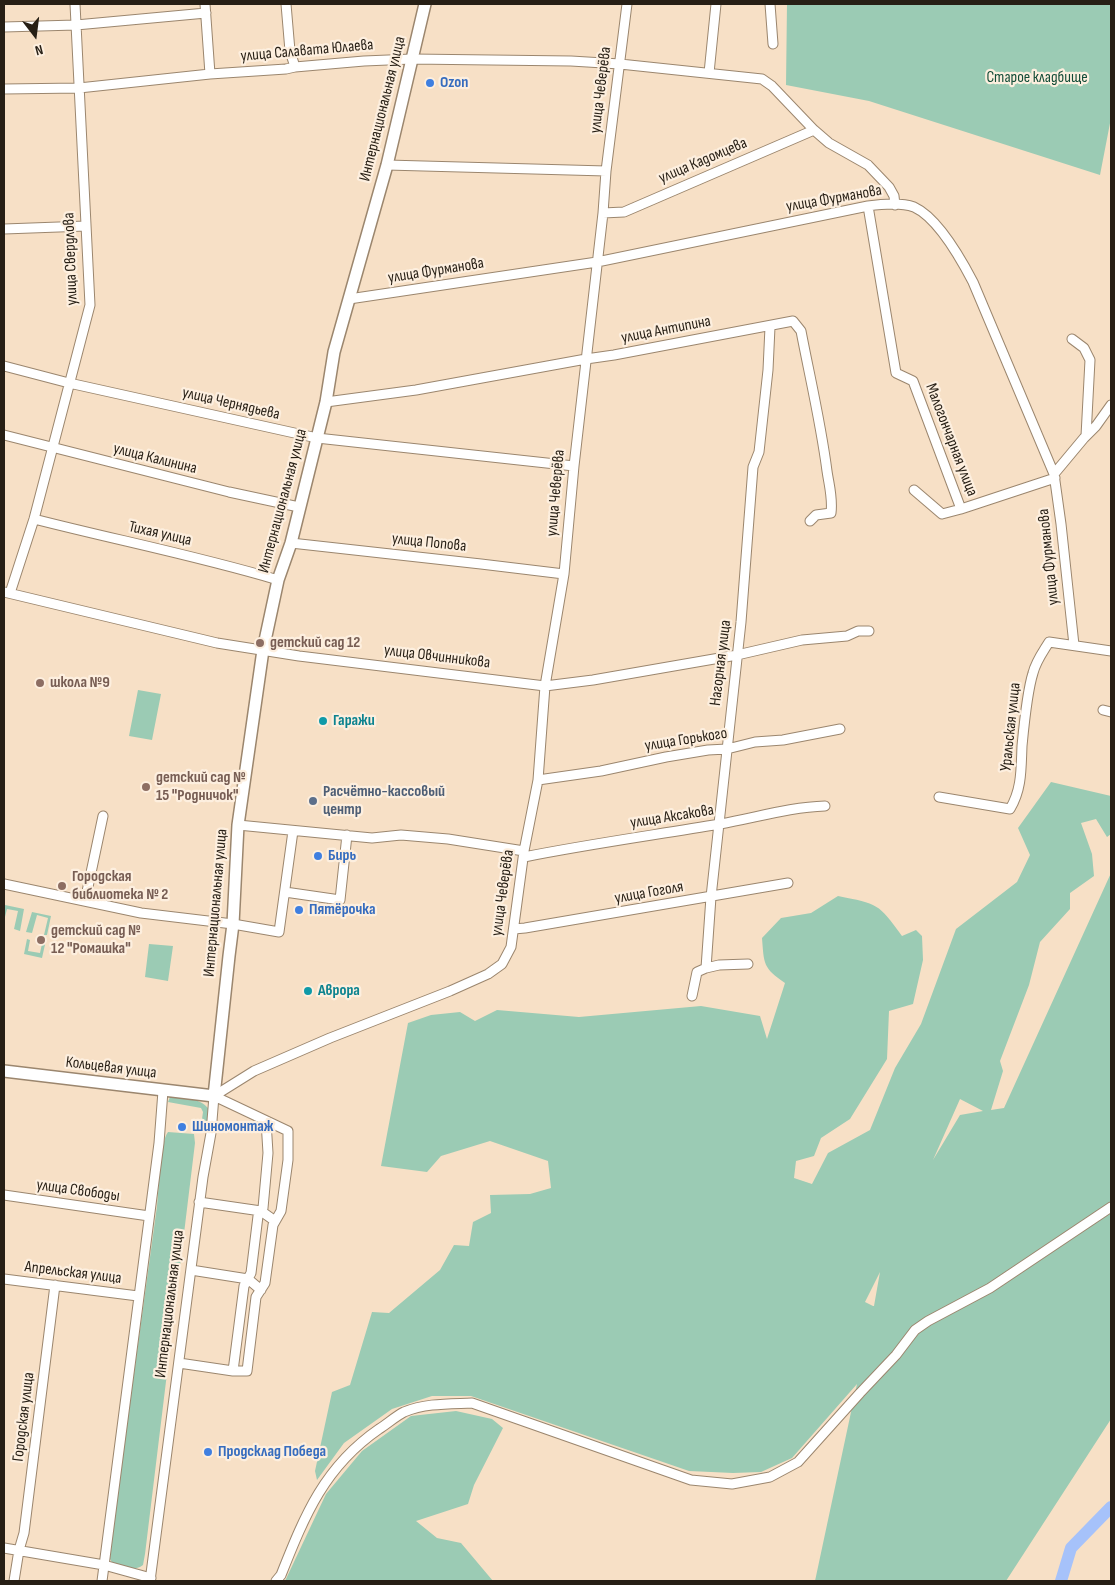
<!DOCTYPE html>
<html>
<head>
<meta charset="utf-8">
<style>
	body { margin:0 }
	#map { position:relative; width:1115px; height:1585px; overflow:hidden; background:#f7e0c6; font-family:"Sofia Sans Condensed",sans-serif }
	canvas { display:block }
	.frame { position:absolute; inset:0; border:5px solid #271f15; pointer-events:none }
	.north { position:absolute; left:10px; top:10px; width:50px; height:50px; -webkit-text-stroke:4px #fdefdf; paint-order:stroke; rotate:165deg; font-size:14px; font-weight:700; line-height:20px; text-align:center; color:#271f15 }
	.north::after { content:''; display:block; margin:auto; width:18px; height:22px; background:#271f15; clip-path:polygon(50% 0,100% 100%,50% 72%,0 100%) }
</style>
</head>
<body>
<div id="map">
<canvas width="1115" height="1585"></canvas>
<div class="frame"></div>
<div class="north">N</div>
</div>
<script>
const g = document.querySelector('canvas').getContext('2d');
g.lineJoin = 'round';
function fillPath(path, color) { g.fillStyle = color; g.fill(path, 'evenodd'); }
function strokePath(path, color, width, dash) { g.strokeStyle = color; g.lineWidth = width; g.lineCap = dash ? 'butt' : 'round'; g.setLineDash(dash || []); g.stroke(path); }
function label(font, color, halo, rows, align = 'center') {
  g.font = font + ' "Sofia Sans Condensed",sans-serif'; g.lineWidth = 4.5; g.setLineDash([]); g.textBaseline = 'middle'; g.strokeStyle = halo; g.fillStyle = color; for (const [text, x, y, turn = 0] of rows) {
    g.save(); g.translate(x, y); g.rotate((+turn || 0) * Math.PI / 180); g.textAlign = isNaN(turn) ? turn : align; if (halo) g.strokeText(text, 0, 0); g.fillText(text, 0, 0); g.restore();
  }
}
fillPath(new Path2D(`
	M787 4H1111V118L1100 175 869 101 786 85Z
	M138 690 161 694 152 740 129 736Z
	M1051 782 1111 796V834L1107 837 1096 819 1081 823 1092 854 1094 876 1070 893V909L1040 942 1029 985 1000 1061 1003 1071 991 1110 1004 1108 1111 873V1419L1006 1581H815L857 1384 792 1458 761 1472 733 1473 689 1471 471 1396H432L392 1409 344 1443 317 1480 315 1471 332 1392 350 1385 372 1312 389 1313 440 1270 454 1245 469 1246 473 1222 491 1213 490 1195 530 1194 551 1188 548 1161 490 1141 441 1156 427 1172 381 1166 408 1023 431 1015 460 1012 475 1021 497 1010 579 1017 701 1006 760 1016 767 1039 785 983C763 968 764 964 762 938L781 918 811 913 838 896C878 904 878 903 902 936L916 930 922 936 923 960 913 1004 889 1011 887 1059 850 1119 821 1138 814 1156 796 1161 794 1178 812 1184 828 1153 870 1130 895 1068 921 1024 956 929 1017 882 1030 855 1018 828ZM960 1099 983 1111 960 1115 933 1160ZM880 1272 874 1306H873L865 1302Z
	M5 905 24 909 20 931 14 929 18 911 7 909 4 921Z
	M32 912 51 916 47 935H44L48 918 37 915 32 933 26 932Z
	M27 939 30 940 28 951 40 953 43 939 46 940 42 958 24 954Z
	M149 944 173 946 168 981 145 977Z
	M170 1097C184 1099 199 1097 209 1109L208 1126H201L203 1112 201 1108 168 1102Z
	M168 1132 194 1134 195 1143 145 1554 143 1565C134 1572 123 1567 113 1564L110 1559C124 1442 141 1324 157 1206 159 1191 160 1141 168 1132Z
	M456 1411 492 1419 503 1428 474 1485 468 1504 416 1521 437 1538 461 1543 493 1581H285L326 1494 362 1451 411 1416Z`), '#9bcbb4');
strokePath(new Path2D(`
	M1061 1581 1071 1548 1111 1507`), '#a6c2fa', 12);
const minor = new Path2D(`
	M205 4 210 74
	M286 4 290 51 295 67
	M770 4 773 44
	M4 27 76 25 206 13
	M709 73 716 4
	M4 89 79 88 210 74 286 69 295 67 364 61 412 59 571 61 620 64 762 79 772 86 814 130 829 143 868 165 889 187 894 196 895 205
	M387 165 606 171
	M868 206 896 373 913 381 961 509 1055 478
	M603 213 624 212 814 130
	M4 229 86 226
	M349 299 597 262 868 206C882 204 900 202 914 207 938 218 961 259 973 282L1054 474 1061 524 1074 645
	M1072 339 1084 348 1090 360 1086 436
	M4 366 69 383 317 438 574 466
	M326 402 416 390 586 359 614 355 793 321 801 331C810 378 821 424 827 471 829 485 833 498 831 513L816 515 810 521
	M4 435 229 492 299 507
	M1054 474 1084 438 1096 426 1111 405
	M914 490 942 514 961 509
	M34 519C116 540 198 556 278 580
	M291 543 481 564 564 574
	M4 592 217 643 299 656 545 686 593 680 737 655 802 640 847 636 858 631H869
	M10 593 34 519 90 305 75 4
	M1103 710 1111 712
	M538 780 601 771 666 757 708 750 727 749 755 742 783 740 840 729
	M939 797 1010 809C1022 789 1021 769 1022 746 1024 725 1027 692 1033 673 1036 661 1043 652 1049 642L1111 651
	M238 825 372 838 401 835 448 839 524 851
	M524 857C589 844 655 835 720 824 755 818 790 807 825 806
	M4 884 141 913 233 924 279 932 293 831
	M285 892 340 900 347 835
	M85 901 103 816
	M514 929 525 928 788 883
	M706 968 719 965 748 964
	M692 996 697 972 706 968 711 897 741 622 753 467 759 452 768 370 770 327
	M214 1096 254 1071 330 1038 450 991 488 974 502 964 511 947 524 851 538 780 545 686 564 574 574 466 603 213 606 171 627 4
	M214 1096 288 1131V1160L281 1211 273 1225 265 1283 256 1297 247 1371H233
	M4 1195 149 1216
	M199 1202 261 1211 275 1221
	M191 1270 248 1279 261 1290
	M4 1279 138 1296
	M179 1363 233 1371 244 1286 251 1273 258 1216 263 1208 268 1153 266 1121
	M4 1548 104 1565 151 1578
	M14 1581 19 1550 24 1533 55 1285
	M102 1581 159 1143 163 1091
	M150 1581 203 1177 211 1133 214 1096
	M276 1581 281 1575C305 1515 324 1467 379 1429 387 1424 396 1416 404 1412 426 1403 449 1404 472 1403L691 1480 732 1484 770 1477 798 1462 860 1393 896 1355 915 1330 928 1321 990 1288 1111 1207`);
const major = new Path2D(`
	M4 1071 214 1096 229 956 233 924 238 825 263 650 278 580 291 543 326 402 334 352 387 165 425 4`);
strokePath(minor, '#9b866e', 11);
strokePath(major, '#9b866e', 14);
strokePath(minor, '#fff', 9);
strokePath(major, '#fff', 11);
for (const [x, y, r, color] of [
	[430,83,5,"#3f7fe0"],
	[260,643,5,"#8d6e63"],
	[40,683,5,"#8d6e63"],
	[323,721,5,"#0f9aa8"],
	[146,787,5,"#8d6e63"],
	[313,801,5,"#5c6f8a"],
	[318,856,5,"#3f7fe0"],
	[62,886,5,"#8d6e63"],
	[299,910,5,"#3f7fe0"],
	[41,940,5,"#8d6e63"],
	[308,991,5,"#0f9aa8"],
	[182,1127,5,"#3f7fe0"],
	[208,1452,5,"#3f7fe0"]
]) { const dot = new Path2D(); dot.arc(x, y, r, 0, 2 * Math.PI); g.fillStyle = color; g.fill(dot); strokePath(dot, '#fdefdf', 2); }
label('16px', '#271f15', '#fdefdf', [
	["улица Салавата Юлаева",307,51,-5],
	["улица Чеверёва",601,90,-83],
	["Интернациональная улица",383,109,-76],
	["улица Кадомцева",703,161,-23],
	["улица Фурманова",834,199,-10],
	["улица Свердлова",71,259,-92],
	["улица Фурманова",436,271,-9],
	["улица Антипина",666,330,-11],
	["улица Чернядьева",231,404,13],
	["Малогончарная улица",951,440,69],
	["улица Калинина",155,459,14],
	["улица Чеверёва",556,493,-85],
	["Интернациональная улица",283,501,-75],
	["Тихая улица",160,534,13],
	["улица Попова",429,543,6],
	["улица Фурманова",1049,557,-96],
	["улица Овчинникова",437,657,7],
	["Нагорная улица",721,663,-83],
	["Уральская улица",1011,727,-84],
	["улица Горького",686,740,-9],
	["улица Аксакова",672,817,-9],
	["улица Чеверёва",503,893,-82],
	["улица Гоголя",649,893,-10],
	["Интернациональная улица",216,903,-85],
	["Кольцевая улица",111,1068,7],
	["улица Свободы",78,1191,8],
	["Апрельская улица",73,1273,7],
	["Интернациональная улица",170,1304,-83],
	["Городская улица",24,1417,-83]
]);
label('16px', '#124c37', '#fdefdf', [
	["Старое кладбище",1037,78]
]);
label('bold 16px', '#366cbe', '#fdefdf', [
	["Ozon",440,83],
	["Бирь",328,856],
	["Пятёрочка",309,910],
	["Шиномонтаж",192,1127],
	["Продсклад Победа",218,1452]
], 'left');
label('bold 16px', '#785e54', '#fdefdf', [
	["детский сад 12",270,643],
	["школа №9",50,683],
	["детский сад №",156,778],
	["15 \"Родничок\"",156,796],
	["Городская",72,877],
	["библиотека № 2",72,895],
	["детский сад №",51,931],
	["12 \"Ромашка\"",51,949]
], 'left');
label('bold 16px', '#0d838f', '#fdefdf', [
	["Гаражи",333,721],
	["Аврора",318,991]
], 'left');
label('bold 16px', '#4e5e75', '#fdefdf', [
	["Расчётно-кассовый",323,792],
	["центр",323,810]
], 'left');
</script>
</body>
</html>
